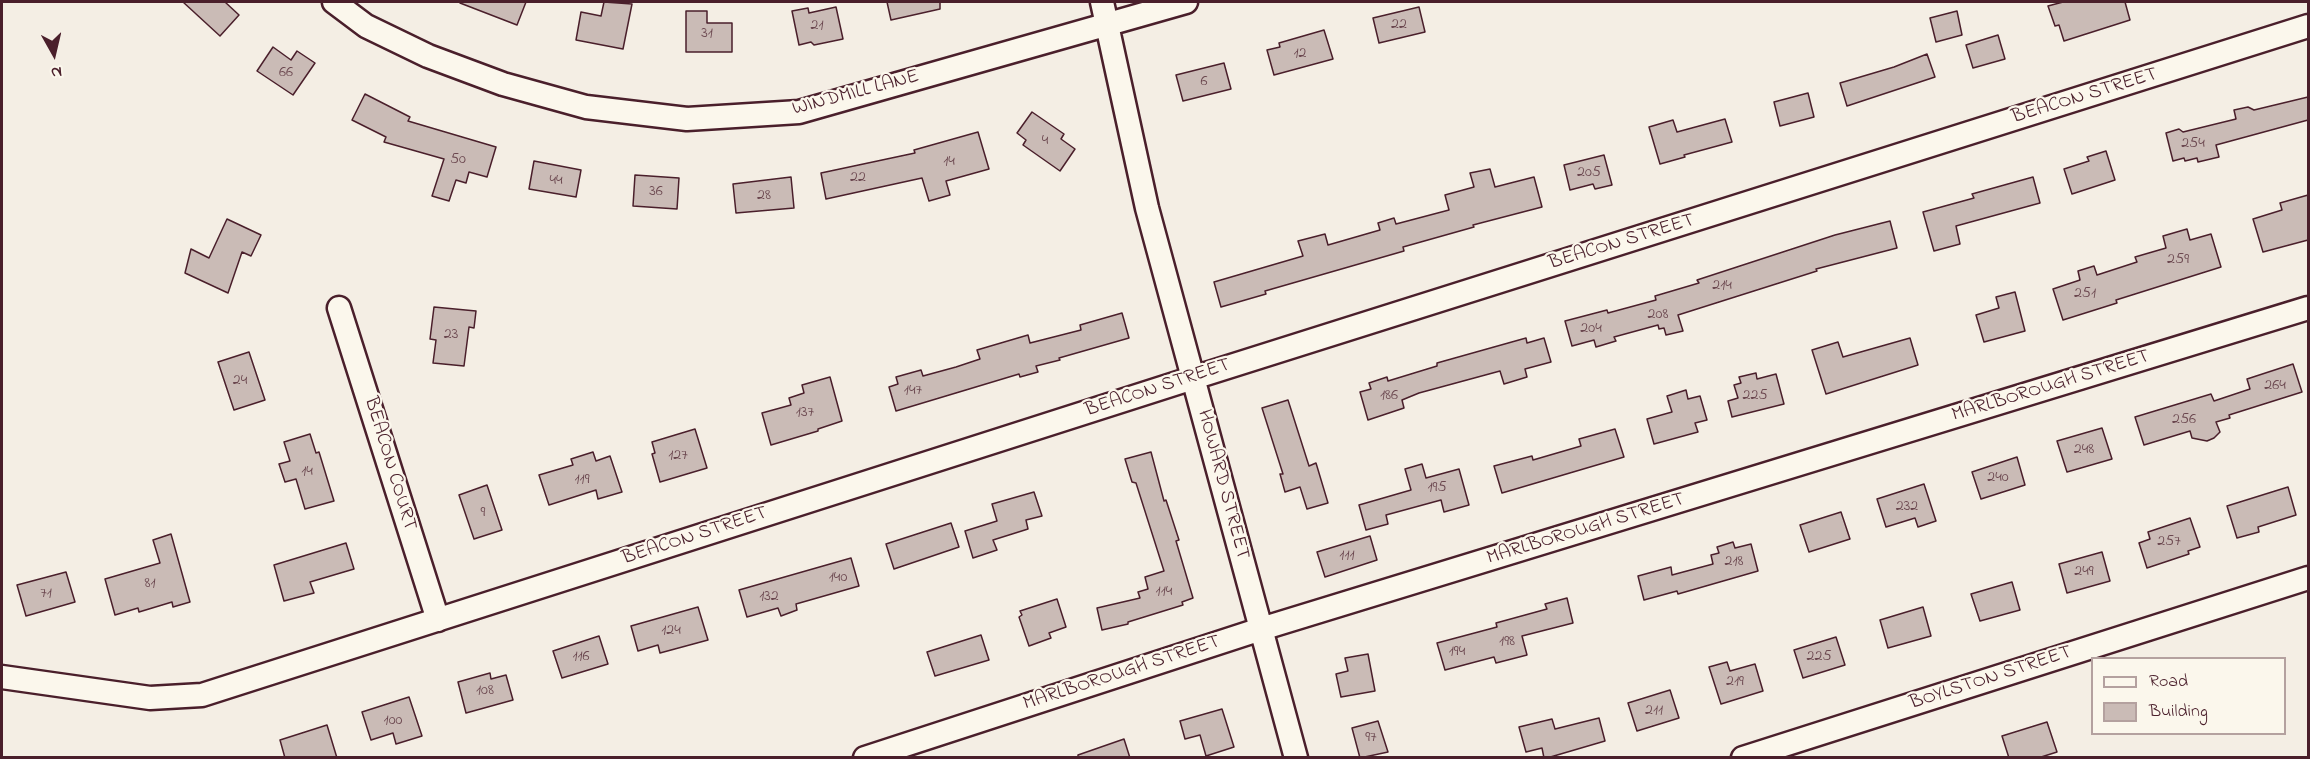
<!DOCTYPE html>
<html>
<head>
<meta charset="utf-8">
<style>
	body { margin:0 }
	#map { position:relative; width:2310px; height:759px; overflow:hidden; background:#f4eee4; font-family:"Indie Flower",sans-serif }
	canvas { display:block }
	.frame { position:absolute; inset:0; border:3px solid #4a1f2b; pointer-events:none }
	.legend { position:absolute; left:2091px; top:657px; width:195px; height:78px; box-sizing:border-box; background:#fbf7ec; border:2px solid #b4a19f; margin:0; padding:8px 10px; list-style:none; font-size:18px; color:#4a1f2b }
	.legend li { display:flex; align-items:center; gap:12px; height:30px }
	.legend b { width:30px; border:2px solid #b4a19f }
	.north { position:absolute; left:24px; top:24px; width:60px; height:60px; -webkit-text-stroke:4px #fbf7ec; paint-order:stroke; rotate:172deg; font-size:16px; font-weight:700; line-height:24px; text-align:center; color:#4a1f2b }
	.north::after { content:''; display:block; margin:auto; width:21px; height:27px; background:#4a1f2b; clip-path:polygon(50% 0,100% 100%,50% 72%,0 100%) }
</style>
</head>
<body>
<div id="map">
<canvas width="2310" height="759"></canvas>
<div class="frame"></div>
<ul class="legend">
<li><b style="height:8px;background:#fbf7ec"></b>Road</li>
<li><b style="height:16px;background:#cabbb6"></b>Building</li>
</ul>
<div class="north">N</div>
</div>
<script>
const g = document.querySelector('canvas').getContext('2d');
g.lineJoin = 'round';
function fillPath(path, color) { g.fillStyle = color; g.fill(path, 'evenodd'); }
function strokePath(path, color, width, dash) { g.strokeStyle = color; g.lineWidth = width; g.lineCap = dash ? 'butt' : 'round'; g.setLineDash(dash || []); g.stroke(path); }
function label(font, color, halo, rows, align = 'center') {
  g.font = font + ' "Indie Flower",sans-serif'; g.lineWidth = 4.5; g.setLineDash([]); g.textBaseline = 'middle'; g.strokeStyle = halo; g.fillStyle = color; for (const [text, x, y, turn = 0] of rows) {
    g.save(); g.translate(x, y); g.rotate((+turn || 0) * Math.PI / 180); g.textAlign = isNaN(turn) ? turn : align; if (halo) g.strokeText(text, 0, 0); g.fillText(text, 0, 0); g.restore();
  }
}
const building = new Path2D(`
	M183 2H225L239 15 220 36Z
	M460 2H526L517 25 460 3Z
	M604 2 632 4 623 49 576 40 581 12 601 16Z
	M887 2H940V9L891 20Z
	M2063 2H2125L2130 20 2064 41 2059 25 2055 26 2048 6Z
	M836 7 843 39 814 45 811 42 799 45 792 11 808 8 809 13Z
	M1419 7 1425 32 1379 43 1373 18Z
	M686 11H707V23H732V52H686Z
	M1957 11 1962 35 1936 42 1930 18Z
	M1324 30 1333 59 1274 75 1267 50 1280 47 1279 43Z
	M1998 35 2005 59 1973 68 1966 45Z
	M273 47 291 60 297 51 315 63 293 95 257 71Z
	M1927 54 1935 77 1847 106 1840 83 1894 67Z
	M1224 63 1231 89 1183 101 1176 75Z
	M1808 93 1814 117 1780 126 1774 102Z
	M365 94 410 117 408 121 496 147 487 177 469 172 466 183 456 180 449 201 432 196 444 159 384 142 386 137 352 120Z
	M2308 97V120L2216 145 2219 157 2198 162 2197 158 2185 161 2184 158 2173 161 2166 133 2179 129 2183 132 2236 119 2234 110 2248 107 2254 110Z
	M1032 112 1064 134 1061 139 1075 149 1060 171 1023 145 1026 140 1017 133Z
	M1725 119 1732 142 1684 155 1685 157 1660 164 1649 127 1673 120 1677 132Z
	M978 132 989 169 946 181 950 195 929 201 922 178 826 199 821 173 915 153 914 150Z
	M2106 151 2115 180 2072 194 2064 169 2089 161 2087 157Z
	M1604 155 1612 185 1595 189 1593 184 1570 190 1564 165Z
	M534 161 581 170 576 197 529 189Z
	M1490 169 1495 187 1534 177 1542 207 1473 225 1474 227 1403 247 1404 251 1265 291 1266 294 1221 307 1214 282 1303 256 1298 241 1325 234 1328 245 1380 230 1378 223 1394 218 1396 224 1449 210 1445 195 1474 187 1470 173Z
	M635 175 679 178 677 209 633 206Z
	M791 177 794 208 736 213 733 184Z
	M2033 177 2040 203 1956 226 1960 244 1934 251 1923 212 1974 198 1972 194Z
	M2308 195V240L2263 252 2253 219 2282 210 2280 203Z
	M227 219 261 235 251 256 242 252 228 293 185 273 191 249 209 258Z
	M1890 221 1897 248 1816 269 1817 271 1678 315 1683 331 1666 335 1664 328 1659 329 1658 325 1614 337 1616 341 1596 347 1594 340 1572 346 1565 321 1607 310 1608 313 1656 300 1655 296 1699 283 1697 280 1835 235Z
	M2187 229 2190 240 2211 234 2221 267 2116 300 2117 303 2063 320 2053 289 2080 280 2078 271 2094 266 2097 275 2137 262 2135 257 2166 248 2163 236Z
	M2015 292 2025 331 1984 342 1976 315 1999 308 1996 297Z
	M434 307 476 311 474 328 469 327 464 366 433 363 436 340 430 339Z
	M1122 313 1129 338 1059 358 1060 360 1036 366 1038 372 1020 377 1019 374 896 411 889 387 898 384 896 377 921 370 923 376 956 367 980 359 977 350 1028 335 1030 343 1081 330 1080 325Z
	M1526 338 1527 343 1544 338 1551 362 1525 369 1527 377 1504 384 1500 371 1419 393 1402 400 1404 408 1368 420 1360 392 1371 389 1369 383 1387 377 1388 381 1437 366V363Z
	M1910 338 1918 365 1826 394 1812 350 1838 342 1843 357Z
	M249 352 265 400 234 410 218 362Z
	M2293 364 2302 392 2229 415 2230 418 2216 422 2220 432 2214 438 2207 441 2192 438 2190 431 2144 445 2135 417 2211 394 2214 401 2250 389 2247 379Z
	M1756 373 1757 379 1776 374 1784 404 1732 417 1728 401 1738 398 1734 385 1741 383 1739 377Z
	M830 377 842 421 818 429V431L771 445 762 413 791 405 789 398 804 393 802 385Z
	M1686 390 1688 399 1700 396 1707 420 1695 423 1698 432 1654 444 1647 419 1672 412 1667 396Z
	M1288 400 1309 466 1316 463 1328 503 1307 509 1300 487 1285 492 1280 474H1283L1262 408Z
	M2102 428 2112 459 2067 472 2057 441Z
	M695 429 707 468 660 482 652 454 655 453 652 442Z
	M1615 429 1624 457 1502 493 1494 466 1532 456 1533 460 1581 446 1579 439Z
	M310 434 316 453 319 452 334 501 305 509 296 479 285 482 279 464 290 461 284 442Z
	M593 452 596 461 610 456 622 492 598 499 596 490 549 505 539 475 573 465 571 459Z
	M1151 452 1164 501 1166 500 1179 540 1176 541 1193 598 1182 602 1183 605 1128 622V624L1102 630 1097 608 1140 598 1138 592 1148 589 1145 577 1164 571 1136 483 1132 482 1125 459Z
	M2017 457 2025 485 1981 499 1972 472Z
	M1422 464 1426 478 1459 469 1469 505 1444 512 1441 500 1386 515 1388 524 1366 530 1359 505 1411 490 1405 469Z
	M1924 484 1936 521 1918 527 1915 518 1886 527 1877 499Z
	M487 485 502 530 474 539 459 495Z
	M2288 487 2296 515 2258 527 2259 532 2237 538 2227 506Z
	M1034 492 1042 516 1026 520 1028 529 993 540 997 550 973 558 965 531 997 521 992 504Z
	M1841 512 1850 539 1809 552 1800 525Z
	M2190 518 2200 547 2188 551 2189 554 2147 568 2139 543 2150 539 2148 532Z
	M951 523 959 547 894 569 886 544Z
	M171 534 190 602 173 607 172 602 139 612 138 608 115 615 105 579 160 563 153 540Z
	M1370 536 1377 560 1325 577 1317 552Z
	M1733 542 1735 548 1751 544 1758 571 1678 594 1677 591 1644 600 1638 576 1671 567 1672 575 1713 564 1711 555 1719 553 1717 547Z
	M346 543 354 569 310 582 314 593 284 601 274 565Z
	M2102 552 2110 581 2067 593 2059 564Z
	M851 558 859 586 796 604 797 610 781 616 778 608 747 617 739 590Z
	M66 572 75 602 26 616 17 585Z
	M2012 582 2020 610 1980 621 1971 594Z
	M1567 598 1573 623 1522 636 1527 655 1496 663 1494 657 1445 670 1437 643 1497 627 1496 623 1547 609 1545 604Z
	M1057 599 1066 627 1049 633 1051 638 1029 646 1019 617 1022 615 1020 611Z
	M698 607 708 640 660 653 658 645 638 651 631 626Z
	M1923 607 1931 636 1888 648 1880 620Z
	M981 635 989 660 935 676 927 652Z
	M599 636 608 664 562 678 553 651Z
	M1836 637 1845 665 1803 678 1794 650Z
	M1368 654 1375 691 1341 697 1336 674 1348 671 1345 658Z
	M1727 662 1730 671 1755 664 1763 691 1721 704 1709 667Z
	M490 673 491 679 506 675 513 700 466 713 458 682Z
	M1670 690 1679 718 1637 731 1628 703Z
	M409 697 422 736 396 744 393 733 371 740 362 712Z
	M1222 709 1234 747 1206 756 1200 735 1185 739 1180 721Z
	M1599 718 1605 741 1547 758H1544L1542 748 1526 752 1519 727 1552 719 1555 729Z
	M1378 721 1388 752 1360 758 1352 728Z
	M2047 722 2057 752 2038 758H2009L2002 736Z
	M327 725 337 758H285L280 740Z
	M1124 739 1130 758H1078V755Z`);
fillPath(building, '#cabbb6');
strokePath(building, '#4a1f2b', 1.5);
const street = new Path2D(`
	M334 2 366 26 428 56 503 84 586 107 687 119 799 112 1186 2
	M1102 2 1147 208 1296 758
	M339 308 438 620
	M2 677 150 698 202 695 1193 378 2308 26
	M865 758 1261 629 2308 308
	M1743 758 2308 578`);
strokePath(street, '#4a1f2b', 27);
strokePath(street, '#fbf7ec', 22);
label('16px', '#6a464e', null, [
	["22",1399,25],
	["21",817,26],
	["31",707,34],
	["12",1300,54],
	["66",286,73],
	["6",1204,82],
	["4",1045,141],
	["254",2193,144],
	["50",458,160],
	["14",949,162],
	["205",1589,173],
	["22",858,178],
	["44",556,181],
	["36",656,192],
	["28",764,196],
	["259",2178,260],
	["214",1722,286],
	["251",2085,294],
	["208",1658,315],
	["204",1591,329],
	["23",451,335],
	["24",240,381],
	["264",2275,386],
	["147",913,391],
	["186",1389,396],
	["225",1755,396],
	["137",805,413],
	["256",2184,420],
	["248",2084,450],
	["127",678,456],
	["14",307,472],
	["240",1998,478],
	["119",582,480],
	["195",1437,488],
	["232",1907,507],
	["9",483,513],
	["257",2169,542],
	["111",1347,556],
	["218",1734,562],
	["249",2084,572],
	["140",838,578],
	["81",150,584],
	["114",1164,592],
	["71",46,594],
	["132",769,597],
	["124",671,631],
	["198",1507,642],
	["194",1457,652],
	["116",581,657],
	["225",1819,657],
	["219",1735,682],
	["108",485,691],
	["211",1654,711],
	["100",393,721],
	["97",1371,738]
]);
label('20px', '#4a1f2b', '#fbf7ec', [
	["WINDMILL LANE",856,94,-15],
	["BEACON STREET",2085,97,-17],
	["BEACON STREET",1622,243,-17],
	["MARLBOROUGH STREET",2051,387,-17],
	["BEACON STREET",1158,389,-18],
	["BEACON COURT",389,464,73],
	["HOWARD STREET",1222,485,75],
	["MARLBOROUGH STREET",1586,530,-17],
	["BEACON STREET",695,537,-18],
	["MARLBOROUGH STREET",1122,674,-18],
	["BOYLSTON STREET",1991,679,-18]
]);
</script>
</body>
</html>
